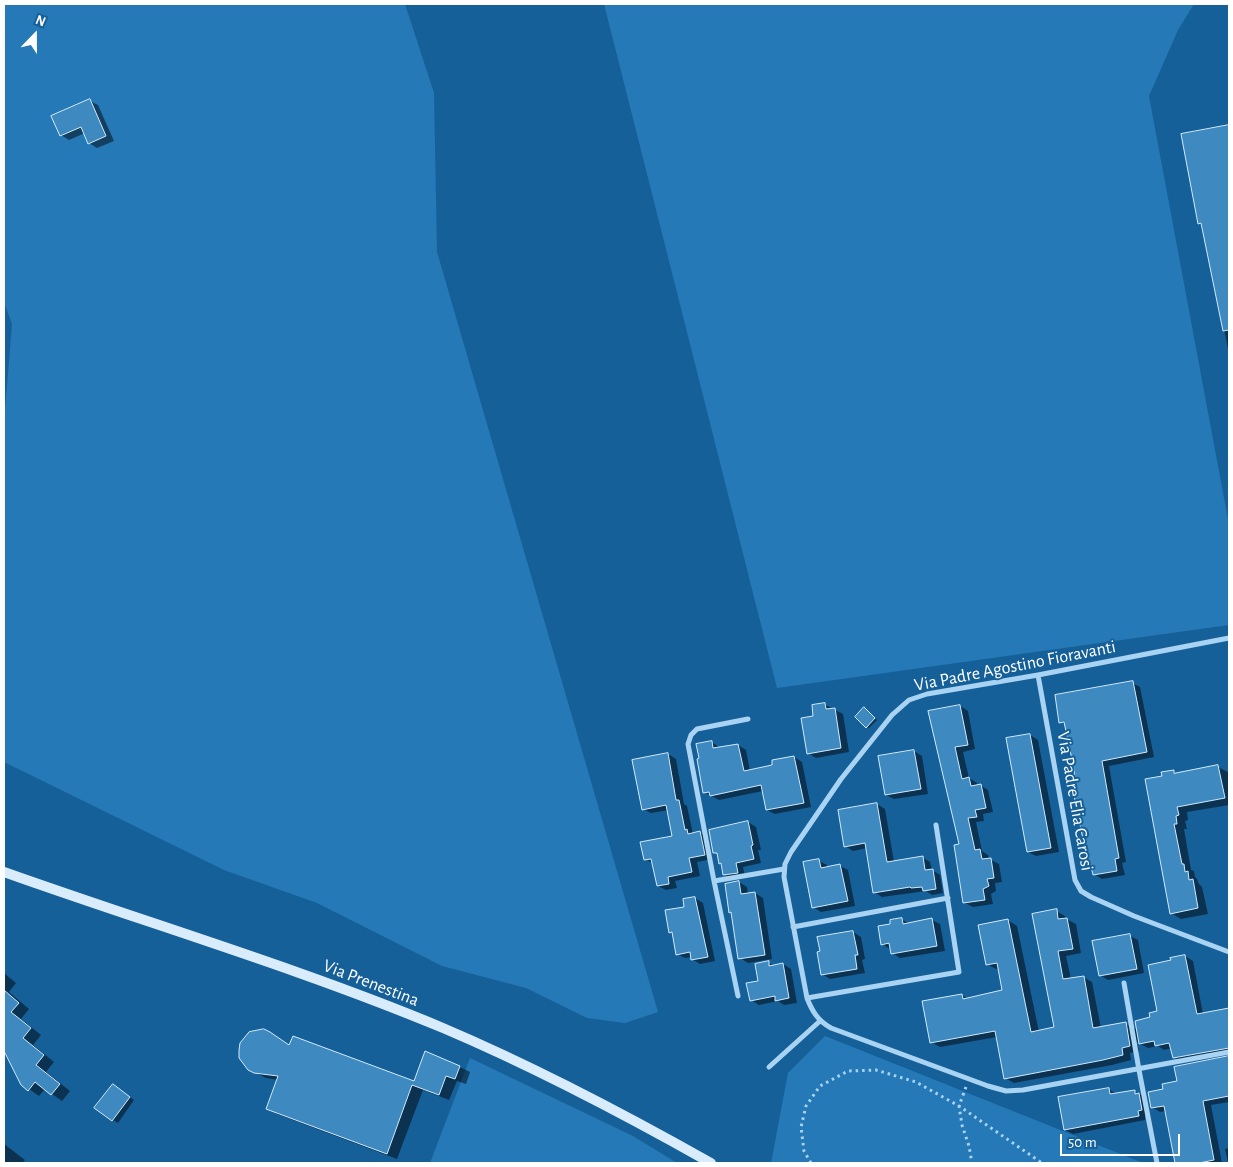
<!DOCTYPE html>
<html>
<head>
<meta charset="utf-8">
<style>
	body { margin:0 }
	#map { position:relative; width:1233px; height:1167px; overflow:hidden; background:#166099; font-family:"Alegreya Sans",sans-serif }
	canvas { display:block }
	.frame { position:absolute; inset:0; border:5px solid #fff; pointer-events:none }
	.north { position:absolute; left:10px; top:10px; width:50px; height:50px; -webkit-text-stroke:4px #166099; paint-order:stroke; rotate:22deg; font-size:14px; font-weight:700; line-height:20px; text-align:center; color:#fff }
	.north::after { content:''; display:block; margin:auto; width:18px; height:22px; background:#fff; clip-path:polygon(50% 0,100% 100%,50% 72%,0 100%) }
	.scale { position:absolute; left:1060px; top:1134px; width:120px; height:22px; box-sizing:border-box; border:2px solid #fff; border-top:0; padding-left:6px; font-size:15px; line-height:18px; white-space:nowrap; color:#fff; -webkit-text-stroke:4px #166099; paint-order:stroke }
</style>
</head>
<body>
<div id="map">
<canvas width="1233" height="1167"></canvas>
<div class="frame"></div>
<div class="north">N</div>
<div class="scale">50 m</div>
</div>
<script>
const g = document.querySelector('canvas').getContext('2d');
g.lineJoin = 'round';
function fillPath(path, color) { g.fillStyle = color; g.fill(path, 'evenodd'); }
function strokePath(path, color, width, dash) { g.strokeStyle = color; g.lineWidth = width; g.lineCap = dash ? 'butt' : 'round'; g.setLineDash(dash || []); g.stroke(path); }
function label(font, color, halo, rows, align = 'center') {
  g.font = font + ' "Alegreya Sans",sans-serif'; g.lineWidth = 4; g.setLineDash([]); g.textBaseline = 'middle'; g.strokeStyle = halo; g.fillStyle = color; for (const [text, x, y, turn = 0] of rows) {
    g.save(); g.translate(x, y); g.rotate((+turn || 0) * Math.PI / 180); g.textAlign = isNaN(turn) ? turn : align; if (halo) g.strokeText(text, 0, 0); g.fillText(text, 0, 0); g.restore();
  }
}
fillPath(new Path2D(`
	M4 4H405L434 93 437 252 658 1012 625 1023 587 1018 526 988 442 966 317 903 224 870 4 762V422L12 324 4 302Z
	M604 4H1194L1178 30 1149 96 1229 525V625L777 688Z
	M825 1036 1143 1163H771L788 1073Z
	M470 1058 633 1136 677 1163H430Z`), '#2579b6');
fillPath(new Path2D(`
	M90 101 98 105 114 141 97 148 89 143 85 133 69 140 61 135Z
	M1229 126V354L1203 225 1199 223 1183 135Z
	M1132 683 1140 687 1154 757 1109 766 1126 862 1122 863 1125 875 1102 879 1094 874 1092 864 1089 862 1075 769 1066 725 1061 722Z
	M824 704 843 714 849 752 816 758 808 753 815 717Z
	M960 706 968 711 975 749 963 752 969 778 977 783 978 786 980 785 988 790 993 812 983 814 984 821 976 822 982 851 988 855 989 859 999 864 1002 882 995 883 996 891 991 894 993 904 973 907 965 903 961 845 929 712Z
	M866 710 877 720 869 728 867 727Z
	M1030 735 1038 740 1059 852 1036 856 1028 852Z
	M712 742 720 748 738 745 746 750 750 771 774 766 794 757 802 762 811 807 775 814 767 810 763 791 719 800 704 792Z
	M914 751 922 756 928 794 894 799 886 795Z
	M668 754 676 759 684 804 687 806 693 834 700 833 708 837 712 859 697 862 700 876 675 881 677 888 666 890 658 886 654 864 645 859 674 837 669 810 651 813 643 809Z
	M1218 767 1228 772 1229 805 1187 812 1188 820 1185 821 1187 829H1184L1191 870 1194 871 1195 877 1197 879 1199 884 1202 887 1208 914 1181 919 1171 913 1163 777 1173 771 1178 774Z
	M877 804 885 809 894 862 922 857 930 862 932 870 940 875 943 893 932 895 926 891 882 897 874 892 867 848 853 851 845 846Z
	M748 822 756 827 761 850H758L761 863 743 867 745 877 732 879 724 874 723 864 720 863 718 854 715 852Z
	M819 861 827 865V868L840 866 848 870 855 906 821 912 813 907Z
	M739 882 747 887 748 894 755 893 763 898 772 959 748 963 740 958 733 913 730 912Z
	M695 898 703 903 715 961 700 964 692 959V957L685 958 677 954 674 934 670 932 685 908Z
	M1056 911 1065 916 1066 919 1076 924 1081 953 1066 956 1071 979 1083 977 1092 982 1101 1028 1126 1024 1138 1030 1159 1012 1185 956 1193 961 1203 1014 1229 1009V1053L1182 1062 1174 1057 1172 1048 1164 1050 1158 1046 1148 1048 1137 1042 1139 1051 1130 1053 1131 1060 1112 1065 1014 1083 1005 1078 997 1037 940 1047 931 1042 962 995 968 999 1004 991 999 968 996 969 987 964 1008 920 1017 926 1039 1032 1055 1028Z
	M901 919 910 924 932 920 940 924 945 951 900 958 892 953 890 949 882 944Z
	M853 932 861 937 865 959 862 960 865 973 830 979 822 974Z
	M1130 936 1138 940 1144 973 1108 980 1100 975Z
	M769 963 774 966 783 964 791 969 797 1003 784 1005 778 1001 759 1005 751 1000Z
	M4 973 16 983 9 992 29 1009 21 1019 41 1035 33 1045 54 1062 46 1072 70 1091 62 1101 45 1089 39 1096 22 1084 4 1048Z
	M270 1033 290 1046 414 1082 460 1067 470 1072 466 1084 457 1081 449 1100 423 1090 397 1159 277 1114 267 1108 278 1080 266 1078 249 1069Z
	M1229 1058V1102L1211 1105 1222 1163H1177L1166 1111 1160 1112 1152 1107 1164 1090 1178 1082 1176 1068Z
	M118 1088 134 1100 118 1123 113 1120Z
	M1109 1089 1116 1094 1134 1091 1142 1095 1149 1114H1145V1120L1073 1134 1065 1130Z
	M4 1144 25 1160 22 1163H4Z
	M1229 1148V1163H1228L1225 1149Z`), '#0007');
const building = new Path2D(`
	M90 99 106 136 88 144 81 127 60 136 51 116Z
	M1229 125V330L1223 331 1201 223 1198 224 1181 134Z
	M1133 681 1147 752 1102 761 1119 858 1115 859 1117 871 1093 875 1090 862 1088 863 1071 782 1075 781 1074 769 1064 722 1059 723 1055 695Z
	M825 703 826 709 835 708 841 748 807 754 801 718 813 716 812 705Z
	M960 705 968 745 955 747 962 779 969 777 971 786 981 784 986 808 975 810 977 817 968 818 975 850 980 849 982 859 991 858 994 878 987 879 989 886 983 889 985 900 963 903 954 845 959 844 928 711Z
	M864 707 875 718 866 728 855 717Z
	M1030 734 1051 848 1027 852 1006 738Z
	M712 741 713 748 738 744 744 771 772 765V760L794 756 804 803 766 810 761 785 710 796 709 792 703 793 697 759 699 758 696 744Z
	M914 750 921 789 885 795 878 756Z
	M668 753 676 800H679L685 830 687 829 688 834 700 831 705 855 689 858 692 872 668 877 669 884 657 886 651 859 644 860 640 842 672 836 666 805 642 810 632 760Z
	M1218 765 1225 798 1177 807 1179 815 1176 816 1177 824H1174L1182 864H1184L1185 872 1188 871 1189 880 1193 879 1198 908 1170 914 1145 779 1162 776 1161 772 1174 770V773Z
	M877 803 887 862 923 856 925 870 933 869 936 889 923 891 922 887 911 888 910 887 873 893 865 843 844 847 838 810Z
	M748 821 753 845 751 846 754 859 736 863 738 873 723 875 721 863 719 864 717 853H713L709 830Z
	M819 859 821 868 840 864 848 901 812 908 803 862Z
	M739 881 741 894 755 892 765 955 738 959 731 912 729 913 725 884Z
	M695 897 708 957 691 960 690 952 676 955 672 932 669 933 665 910 684 907 683 899Z
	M1057 909 1058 919 1067 918 1073 949 1058 951 1063 979 1084 976 1093 1028 1126 1022 1130 1046 1122 1048 1123 1055 1103 1060 1004 1079 995 1031 930 1043 922 1001 962 994 963 999 1002 990 997 963 986 965 978 925 1008 919 1031 1032 1054 1027 1032 914Z
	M902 918 903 924 932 918 937 946 891 954 889 943 881 945 878 926 890 924V920Z
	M853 931 858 955H855L857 969 821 975 817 952 820 951 817 937Z
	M1130 934 1137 969 1099 976 1092 941Z
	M1185 955 1197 1014 1229 1008V1048L1173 1058 1169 1043 1155 1046 1154 1041 1139 1044 1135 1021 1150 1017 1149 1013 1157 1011 1148 965 1171 960 1170 958Z
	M769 961V966L783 963 789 998 775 1001V996L750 1001 746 983 758 981 755 964Z
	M4 990 19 1003 11 1012 31 1028 23 1038 44 1055 36 1065 60 1084 51 1095 35 1082 28 1091 21 1085 4 1051Z
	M264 1029 270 1032 289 1045 293 1036 414 1081 425 1051 460 1066 455 1079 446 1076 439 1095 412 1085 387 1154 266 1109 278 1076 254 1073 248 1070 239 1058V1050L240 1043 249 1032Z
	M1229 1056V1096L1203 1101 1214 1160 1199 1163H1175L1164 1106 1151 1108 1148 1092 1163 1089 1162 1084 1177 1081 1174 1067Z
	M113 1084 130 1097 112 1121 94 1108Z
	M1109 1088 1110 1094 1135 1090V1094L1139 1093 1142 1110 1138 1111 1139 1116 1064 1130 1058 1097Z`);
fillPath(building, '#3e89c0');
strokePath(building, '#d1eafc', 1);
strokePath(new Path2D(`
	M966 1087 959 1106 962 1125 969 1146 972 1163
	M811 1163 804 1151 801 1127 806 1106 820 1086 848 1071 876 1070 916 1082 959 1106 1042 1163`), '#a9d3f2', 3, [2.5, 4]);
strokePath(new Path2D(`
	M1229 638 1038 675 927 694 909 700 892 715 841 779 791 852 785 864 784 877 807 998C812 1011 818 1021 831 1028L988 1086 1006 1091 1023 1090 1229 1052
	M1038 675 1075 880 1081 891 1091 897 1134 916 1229 952
	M714 881 784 869
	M793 927 948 898
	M1124 983 1139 1070 1157 1163
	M738 996 714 881 688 744 691 735 697 729 748 719
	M807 998 959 972 936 825
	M769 1067 820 1021`), '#a9d3f2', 5);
strokePath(new Path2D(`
	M4 872C150 924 299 968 443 1028 535 1067 624 1114 711 1163`), '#d8ecfc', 10);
label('18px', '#fff', '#166099', [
	["Via Padre Agostino Fioravanti",1015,666,-11],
	["Via Padre Elia Carosi",1075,801,80],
	["Via Prenestina",371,983,21]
]);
</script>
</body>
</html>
